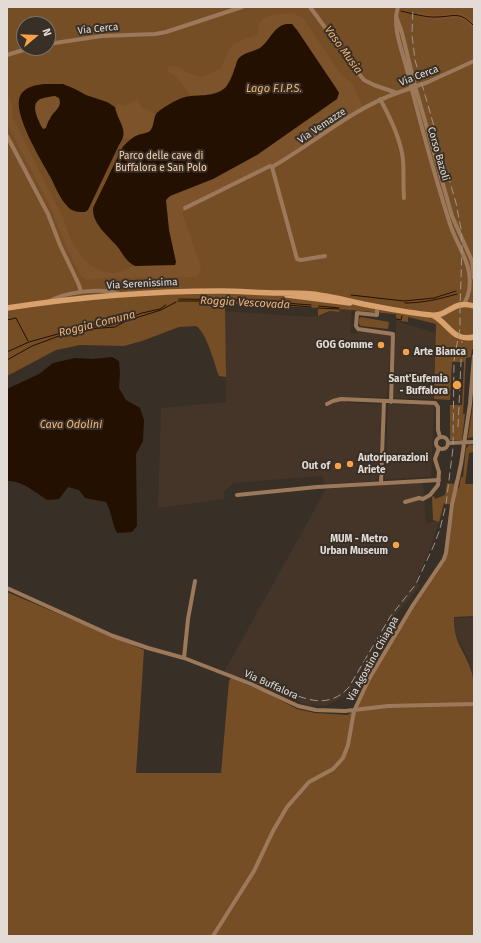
<!DOCTYPE html>
<html>
<head>
<meta charset="utf-8">
<style>
	body { margin:0 }
	#map { position:relative; width:481px; height:943px; overflow:hidden; background:#382f26; font-family:"Fira Sans",sans-serif }
	canvas { display:block }
	.frame { position:absolute; inset:0; border:8px solid #e2dbd6; pointer-events:none }
	.north { position:absolute; left:16px; top:16px; width:40px; height:40px; box-sizing:border-box; background:#382f26; border:1px solid #7c746c; border-radius:50%; rotate:71deg; font-size:11px; font-weight:700; line-height:16px; text-align:center; color:#e2dbd6 }
	.north::after { content:''; display:block; margin:auto; width:14px; height:18px; background:#f7a149; clip-path:polygon(50% 0,100% 100%,50% 72%,0 100%) }
</style>
</head>
<body>
<div id="map">
<canvas width="481" height="943"></canvas>
<div class="frame"></div>
<div class="north">N</div>
</div>
<script>
const g = document.querySelector('canvas').getContext('2d');
g.lineJoin = 'round';
function fillPath(path, color) { g.fillStyle = color; g.fill(path, 'evenodd'); }
function strokePath(path, color, width, dash) { g.strokeStyle = color; g.lineWidth = width; g.lineCap = dash ? 'butt' : 'round'; g.setLineDash(dash || []); g.stroke(path); }
function label(font, color, halo, rows, align = 'center') {
  g.font = font + ' "Fira Sans",sans-serif'; g.lineWidth = 4; g.setLineDash([]); g.textBaseline = 'middle'; g.strokeStyle = halo; g.fillStyle = color; for (const [text, x, y, turn = 0] of rows) {
    g.save(); g.translate(x, y); g.rotate((+turn || 0) * Math.PI / 180); g.textAlign = isNaN(turn) ? turn : align; if (halo) g.strokeText(text, 0, 0); g.fillText(text, 0, 0); g.restore();
  }
}
fillPath(new Path2D(`
	M340 307 352 308 350 333 357 334V331L391 335 387 398 347 397V403L382 404 378 478 374 481 324 484 323 476 233 483 224 492V499L158 508 161 408 226 402 225 311 311 317 323 315 331 311 339 312Z
	M396 321 436 333 434 399 393 398Z
	M389 404 432 405 434 406 431 477 385 479 388 405Z
	M423 482 426 523 433 522 435 521 439 522 431 546 416 582 420 586 394 617 352 690 347 695 332 703 325 706 307 705 224 672 326 489Z
	M474 617V689L473 674 468 658 457 637 454 628 455 618Z`), '#443528');
fillPath(new Path2D(`
	M7 7H474V349H472L471 357 466 358 463 414H465L462 440H450V405H462L464 362H452L450 400 434 399 436 324 408 317V322L396 320V314H394L340 309 339 312 330 311 318 316V308L225 303 226 377 219 376C214 363 207 333 196 326L179 327 142 341 124 346 80 345 56 350 7 376ZM24 24H48V48H24Z
	M361 317 389 322 388 329 361 326 359 324V319Z
	M474 397V437L468 438Z
	M469 445H474L473 452 469 453 465 484H474V616L454 617C453 643 465 650 472 673 474 682 473 692 474 701V936H7V592L144 650 136 773H221L229 681 231 678 267 693 297 709 315 713 348 715 358 705 371 679 414 605 445 560 457 489 459 488 461 477H463L466 449Z
	M455 480H457L451 505 444 503 439 522 433 520 432 497 434 496 435 499 445 495 447 483 454 484Z`), '#764e26');
fillPath(new Path2D(`
	M417 11C423 13 429 15 436 15 451 16 461 8 474 22V30C461 15 457 18 439 20 432 20 423 17 416 15Z
	M293 13 304 19 339 72 353 85 363 107 271 168 182 213 201 267 199 274 196 277 107 278 87 280 82 277 68 251 50 206 7 124V92L13 107 12 116 64 220C71 244 85 273 115 273 122 272 128 267 135 266 148 263 162 266 175 265L176 262 169 230 165 200 170 196 213 179 322 111 297 30 292 24H286L272 33 269 39 259 48 249 52 236 63 234 71 226 86 219 91 206 95 191 96 175 76 168 72V67L174 65 188 73 202 77 221 68C224 62 226 55 229 50 234 40 249 38 258 35 259 31 258 26 260 22 263 14 285 14 293 13Z
	M55 96C66 102 56 110 51 116 48 120 48 124 46 129H43C40 125 39 121 37 117 31 99 40 98 55 96Z
	M137 99 142 108 156 114C155 120 153 131 146 133 140 136 137 134 131 139L124 138C125 127 117 118 115 107L118 104 125 106Z`), '#7c532b');
fillPath(new Path2D(`
	M286 24H292L297 30 336 88 339 93 337 99 257 155 213 179 170 196 166 200 169 230 176 262 175 265 135 266C125 261 123 253 116 245 107 235 92 223 93 208L122 148C126 143 132 137 138 135 142 133 146 134 150 131 154 127 153 120 156 114 160 109 176 100 182 98 196 93 214 99 226 87 229 83 233 75 234 70 236 66 236 63 238 59 244 52 253 52 260 48 270 41 273 27 286 24Z
	M44 84H63L75 89 86 95 107 102 115 107C118 123 130 130 119 145L88 210 85 212C79 212 73 212 68 207 60 199 56 188 51 178 42 162 12 113 20 96 24 87 36 85 44 84ZM55 96 59 98C63 108 53 111 50 119 48 121 47 125 46 128L43 129C40 125 39 121 37 117 31 99 40 98 55 96Z
	M112 357 119 361 120 373 119 388 126 400 140 408 144 420 143 441 136 454 137 526 132 532 117 533C112 523 112 513 106 502L85 498 79 490 68 487 59 499 47 500C35 492 22 480 7 481V389L39 374 53 363 75 358 93 359Z`), '#241000');
strokePath(new Path2D(`
	M401 11C409 13 429 18 436 17 454 17 459 10 474 26
	M351 295 404 301 434 298 456 291
	M179 299 244 300 311 305
	M178 301H239L311 307
	M405 303C424 303 439 299 457 294
	M319 306 339 308
	M318 308 339 309
	M396 319 401 320 402 316
	M7 320 16 318 28 341
	M7 352 29 342 72 330 93 327 117 322 142 313 160 309 166 305
	M7 360 32 346 59 336 89 329 115 327 126 321 161 310 176 302`), '#241000', 1);
strokePath(new Path2D(`
	M310 7 360 75 364 80 374 85 397 93 428 82 474 61
	M398 7C392 26 401 47 406 66 419 118 433 170 449 221 454 239 466 255 469 272 471 284 470 294 464 304
	M396 16 402 33 415 86 452 216 472 261 474 278
	M48 44 102 36 155 34 166 32 242 7
	M7 55 30 48
	M380 99C390 117 401 139 403 160 404 173 403 185 404 198
	M7 136 48 214 60 245 79 285 81 292
	M272 167 297 259 301 260 325 256
	M185 208 270 166 272 167C314 143 352 109 397 93
	M48 302C64 292 102 287 120 294
	M377 306V315L357 313 356 326 358 329 393 334 391 402
	M327 404 333 401 341 399 435 403 438 407V430L440 437
	M436 443a6 6 0 1 1 12 0a6 6 0 1 1-12 0Z
	M448 443 474 442
	M381 483 384 401
	M237 495 317 487 439 480
	M419 498 423 499 430 495 438 485 439 472 435 459 439 448
	M405 502 419 498
	M7 588 113 636 148 648 184 658 251 684 298 706 316 710 345 711 388 706 474 704
	M184 658 188 619 195 581
	M213 936 254 871 273 831 287 807 309 782 333 769 343 758 348 745 354 711 369 679 413 605 444 559 446 553 452 505 461 464 470 404 474 356`), '#9c795a', 4);
strokePath(new Path2D(`
	M287 295 350 303
	M7 308C78 297 149 291 221 291 240 291 260 293 279 293 290 293 301 293 312 294 329 296 346 300 363 304 385 308 409 313 431 315 449 317 453 299 474 306
	M434 316C449 324 453 342 474 337`), '#d8a16e', 5.5);
strokePath(new Path2D(`
	M458 427 462 341
	M287 692C310 701 330 708 349 687L390 617 416 584 434 545 440 529 446 504 453 448 454 360 460 328V309L462 247 461 229 456 203 415 60 412 35 413 7`), '#9d968f', 1, [8, 4]);
for (const [x, y, r, color] of [
	[381,345,4,"#f7a149"],
	[406,352,4,"#f7a149"],
	[457,385,5,"#f7a149"],
	[350,464,4,"#f7a149"],
	[338,466,4,"#f7a149"],
	[396,545,4,"#f7a149"]
]) { const dot = new Path2D(); dot.arc(x, y, r, 0, 2 * Math.PI); g.fillStyle = color; g.fill(dot); strokePath(dot, '#382f26', 1.5); }
label('10px', '#e2dbd6', '#382f26', [
	["Via Cerca",98,29,-6],
	["Via Cerca",419,76,-21],
	["Via Vemazze",322,126,-34],
	["Corso Bazoli",438,154,74],
	["Via Serenissima",142,284,-3],
	["Via Agostino Chiappa",373,659,-61],
	["Via Buffalora",271,685,24]
]);
label('10px', '#fcd4b1', '#382f26', [
	["Parco delle cave di",161,156],
	["Buffalora e San Polo",161,168]
]);
label('bold 10px', '#e2dbd6', '#382f26', [
	["GOG Gomme",373,345],
	["Arte Bianca",414,352,"left"],
	["Sant'Eufemia",448,379],
	["- Buffalora",448,391],
	["Autoriparazioni",358,458,"left"],
	["Ariete",358,470,"left"],
	["Out of",330,466],
	["MUM - Metro",388,539],
	["Urban Museum",388,551]
], 'right');
label('italic 11px', '#f4b376', '#382f26', [
	["Vaso Musia",343,50,54],
	["Lago F.I.P.S.",274,89],
	["Roggia Vescovada",245,303,3],
	["Roggia Comuna",97,324,-14],
	["Cava Odolini",71,425]
]);
</script>
</body>
</html>
